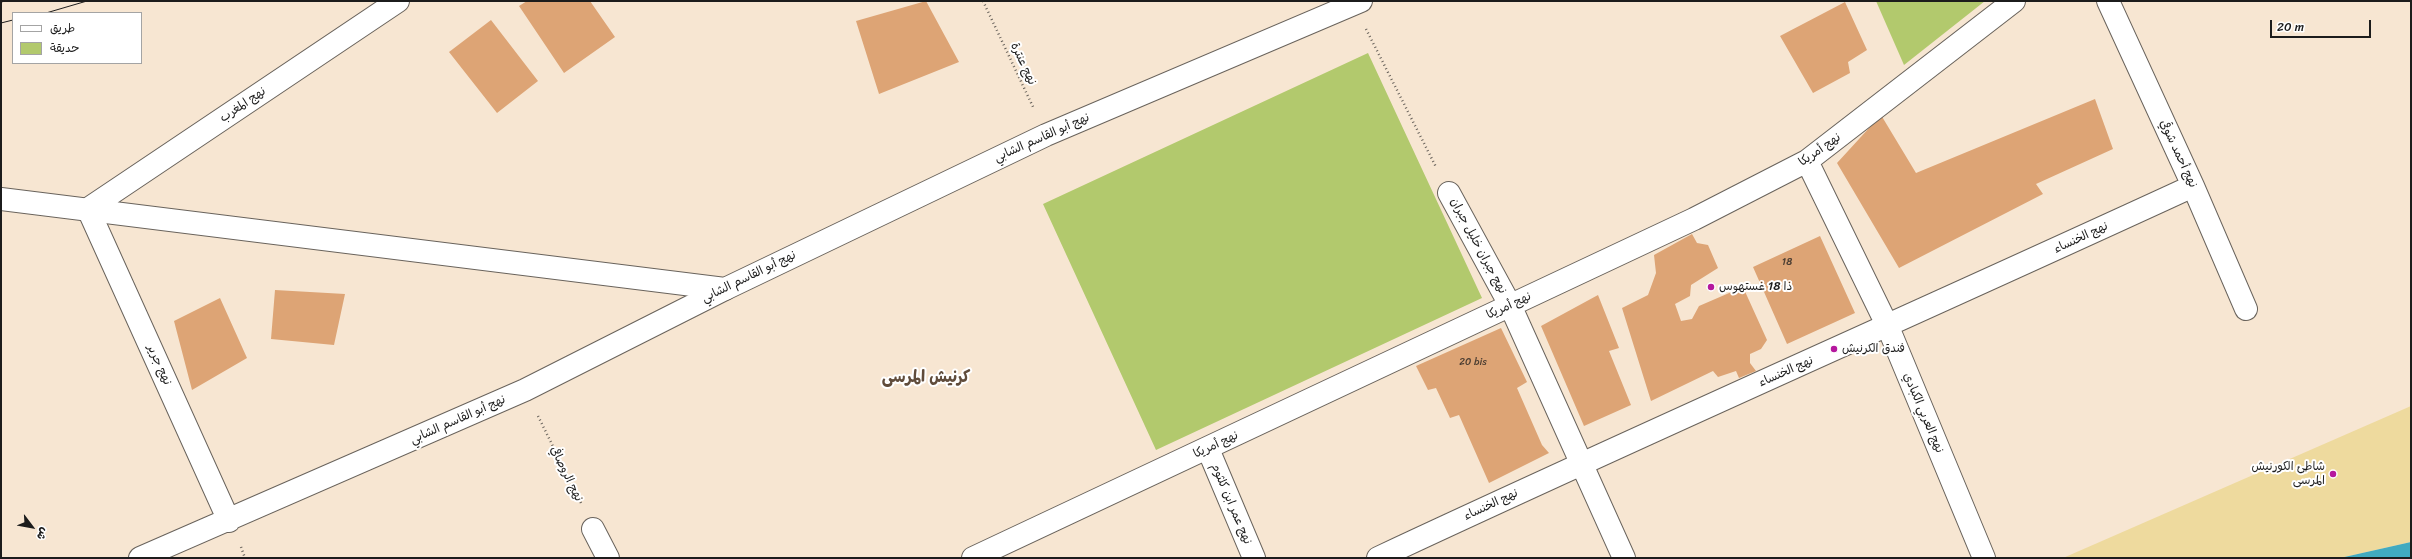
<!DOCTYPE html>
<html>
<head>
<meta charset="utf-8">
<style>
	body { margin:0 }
	#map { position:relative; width:2412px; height:559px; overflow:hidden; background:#f7e6d2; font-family:Sriracha,"Playpen Sans Arabic",sans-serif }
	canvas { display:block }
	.frame { position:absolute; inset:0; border:2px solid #1c1c1c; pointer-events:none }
	.legend { position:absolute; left:12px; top:12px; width:130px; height:52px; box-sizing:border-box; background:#fff; border:1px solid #a4a4a4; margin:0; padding:5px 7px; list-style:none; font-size:12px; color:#1c1c1c }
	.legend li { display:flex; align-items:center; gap:8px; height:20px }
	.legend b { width:20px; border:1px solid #a4a4a4 }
	.north { position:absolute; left:12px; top:507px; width:40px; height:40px; -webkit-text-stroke:3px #fff; paint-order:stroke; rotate:122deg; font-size:11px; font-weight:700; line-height:16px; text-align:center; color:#1c1c1c }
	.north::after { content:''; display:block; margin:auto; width:14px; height:18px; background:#1c1c1c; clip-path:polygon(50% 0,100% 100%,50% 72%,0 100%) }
	.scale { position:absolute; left:2270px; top:20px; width:101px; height:18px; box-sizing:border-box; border:2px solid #1c1c1c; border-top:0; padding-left:5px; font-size:12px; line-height:14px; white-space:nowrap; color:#1c1c1c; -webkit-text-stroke:3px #fff; paint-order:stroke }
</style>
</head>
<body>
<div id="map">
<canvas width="2412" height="559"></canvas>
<div class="frame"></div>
<ul class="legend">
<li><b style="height:5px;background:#fff"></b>طريق</li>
<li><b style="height:11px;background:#b2c96d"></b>حديقة</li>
</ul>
<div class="north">ش</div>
<div class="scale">20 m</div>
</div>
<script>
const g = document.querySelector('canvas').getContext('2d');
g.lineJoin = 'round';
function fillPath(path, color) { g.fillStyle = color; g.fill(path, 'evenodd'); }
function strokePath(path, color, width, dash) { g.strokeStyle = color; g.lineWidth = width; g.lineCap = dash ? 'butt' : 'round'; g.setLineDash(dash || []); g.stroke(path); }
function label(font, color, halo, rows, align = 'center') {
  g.font = font + ' Sriracha,"Playpen Sans Arabic",sans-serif'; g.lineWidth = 4; g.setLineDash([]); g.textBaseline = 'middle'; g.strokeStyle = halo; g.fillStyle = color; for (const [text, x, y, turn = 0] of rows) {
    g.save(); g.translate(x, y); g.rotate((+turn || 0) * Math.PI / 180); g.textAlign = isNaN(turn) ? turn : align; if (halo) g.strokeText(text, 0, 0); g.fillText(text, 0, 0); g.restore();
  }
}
fillPath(new Path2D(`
	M1876 1H1985L1904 65Z
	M1368 53 1482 298 1156 450 1043 204Z`), '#b2c96d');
fillPath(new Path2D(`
	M2411 406V542L2340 558H2063Z`), '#eeda9e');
fillPath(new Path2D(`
	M2411 542V558H2340Z`), '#41aac0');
fillPath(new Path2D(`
	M527 1H590L615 37 564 73 519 6Z
	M926 1 959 62 879 94 856 21Z
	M1845 2 1867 50 1848 62 1850 73 1813 93 1780 36Z
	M491 20 538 81 497 113 449 52Z
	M2095 99 2113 149 2036 184 2043 194 1899 268 1837 163 1881 115 1916 173Z
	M1692 234 1697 243 1708 245 1718 268 1691 285 1690 296 1675 304 1681 321 1692 319 1699 306 1743 287 1767 340 1761 349 1750 354V363L1756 371 1739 378 1736 371 1718 377 1713 371 1651 401 1622 308 1648 295 1656 273 1654 255Z
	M1820 236 1855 313 1787 344 1753 267Z
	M275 290 345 294 334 345 271 339Z
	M1598 295 1619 348 1609 351 1631 405 1584 426 1541 326Z
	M220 298 247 358 192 390 174 321Z
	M1501 328 1527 382 1517 388 1542 445 1549 453 1489 483 1459 415 1450 418 1436 388 1428 390 1416 366Z`), '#dda475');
const minor = new Path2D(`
	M2108 1 2193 186 2246 309
	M1807 161 1888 327 1984 558
	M1449 193 1510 305 1624 558
	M88 209 229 521
	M1208 449 1254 558
	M593 529 608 558
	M140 558 525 390 725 289
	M973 558 1694 219 1807 161 2014 1
	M1378 558C1649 431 1922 311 2193 186`);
const tertiary = new Path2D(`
	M1 199 725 289 1046 135 1361 1
	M88 209 398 1`);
strokePath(minor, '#69635c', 24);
strokePath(tertiary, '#69635c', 24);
strokePath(new Path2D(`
	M983 1 1034 109
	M1366 29 1436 167
	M538 416 581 503
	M241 547 245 558`), '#69635c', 2.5, [1, 3]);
strokePath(minor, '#fff', 22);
strokePath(tertiary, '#fff', 22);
strokePath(new Path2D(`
	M1 2 6 1
	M46 13 87 1
	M1 23 13 20`), '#1c1c1c', 1);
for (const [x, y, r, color] of [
	[1711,287,4,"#b5179e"],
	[1834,349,4,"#b5179e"],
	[2333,474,4,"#b5179e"]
]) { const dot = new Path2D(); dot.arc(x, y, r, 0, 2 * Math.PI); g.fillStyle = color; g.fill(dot); strokePath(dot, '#fff', 1.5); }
label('10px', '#4c3e32', null, [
	["18",1787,262],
	["20 bis",1473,362]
]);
label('12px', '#1c1c1c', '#fff', [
	["نهج عنترة",1023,64,65],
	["نهج المغرب",243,105,-34],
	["نهج أبو القاسم الشابي",1042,138,-24],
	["نهج أمريكا",1820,150,-35],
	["نهج أحمد شوقي",2178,154,65],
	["نهج الخنساء",2081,238,-25],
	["نهج جبران خليل جبران",1478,246,62],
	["نهج أبو القاسم الشابي",749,277,-26],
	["نهج أمريكا",1509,306,-25],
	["نهج جرير",159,365,66],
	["نهج الخنساء",1786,372,-24],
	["نهج العربي الكبادي",1923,413,67],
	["نهج أبو القاسم الشابي",458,420,-24],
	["نهج أمريكا",1216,445,-25],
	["نهج الروصافي",566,474,64],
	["نهج عمر ابن كلثوم",1231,504,67],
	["نهج الخنساء",1491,505,-25]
]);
label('12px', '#1c1c1c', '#fff', [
	["ذا 18 غستهوس",1719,287],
	["فندق الكرنيش",1842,349],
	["شاطئ الكورنيش",2325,467,"right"],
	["المرسى",2325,481,"right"]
], 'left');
label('bold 16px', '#604c3b', '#fff', [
	["كرنيش المرسى",926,378]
]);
</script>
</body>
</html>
